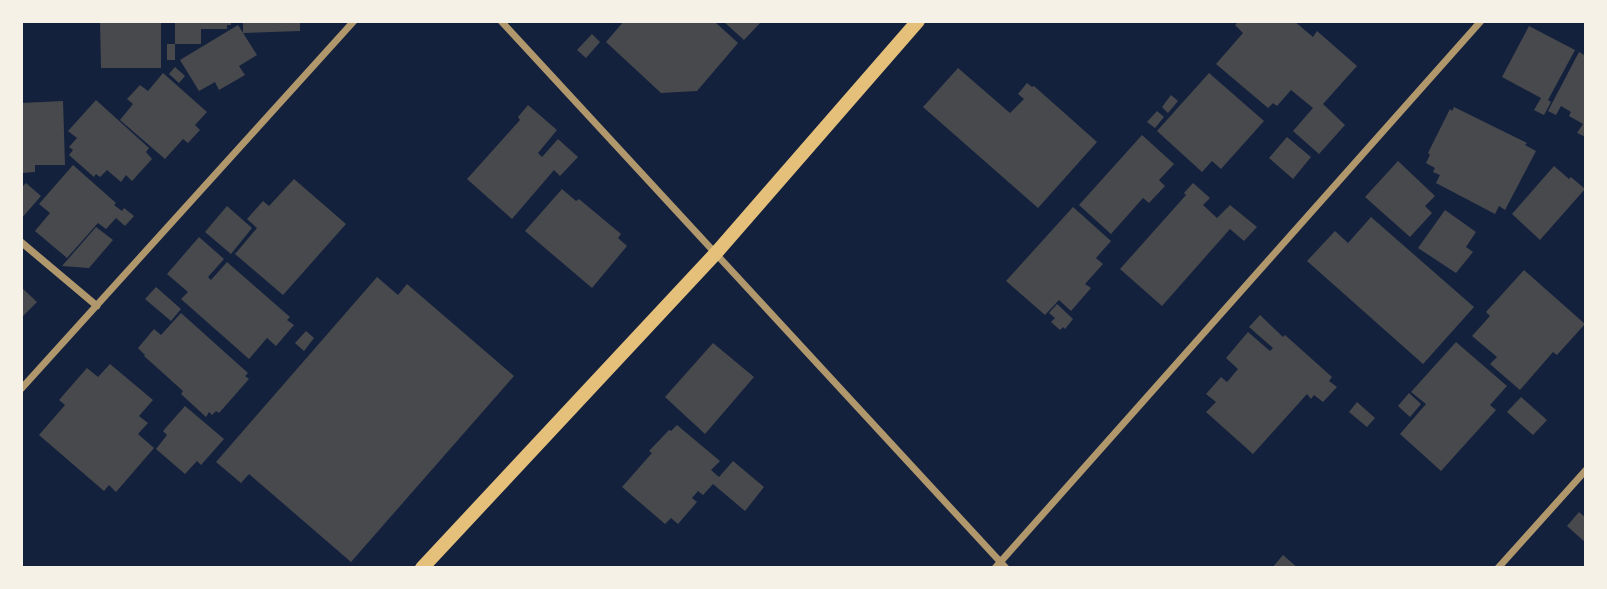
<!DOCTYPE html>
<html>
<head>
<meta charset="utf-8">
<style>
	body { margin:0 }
	#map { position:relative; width:1607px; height:589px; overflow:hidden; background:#14213d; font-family:"Alegreya Sans",sans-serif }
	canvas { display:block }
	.frame { position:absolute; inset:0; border:23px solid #f6f1e7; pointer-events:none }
</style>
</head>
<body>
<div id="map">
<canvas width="1607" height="589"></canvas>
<div class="frame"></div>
</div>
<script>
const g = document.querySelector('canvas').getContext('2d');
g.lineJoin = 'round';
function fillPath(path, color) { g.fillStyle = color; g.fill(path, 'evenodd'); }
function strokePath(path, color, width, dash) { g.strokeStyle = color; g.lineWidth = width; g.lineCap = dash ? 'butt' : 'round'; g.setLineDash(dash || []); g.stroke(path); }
fillPath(new Path2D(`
	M100 21H161V68H101Z
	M175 21H231V25H227V29H201V44H175Z
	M243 21H300V31L243 33Z
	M624 21H714L738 43 697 91 661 93 606 42Z
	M723 21H762L744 40Z
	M1239 21H1276L1279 23 1280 21H1294L1313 37 1317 31 1357 66 1323 104 1345 125 1319 154 1293 131 1313 108 1291 90 1277 106 1273 103 1268 108 1216 64 1243 33 1235 25Z
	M238 25 257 55 239 66 245 75 219 90 215 82 199 91 180 60Z
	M1529 26 1575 50 1548 100 1551 102 1544 115 1534 110 1541 98 1502 77Z
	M592 34 600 42 586 58 577 50Z
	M167 44H175V60H167Z
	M1579 52 1586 56V137L1577 133 1583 124 1569 116 1571 112 1561 106 1556 115 1548 111Z
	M175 67 185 76 179 83 169 74Z
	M958 68 1010 113 1024 99 1018 94 1027 83 1032 87 1034 86 1097 142 1038 208 923 107Z
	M163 73 207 112 195 125 200 130 188 143 183 139 165 159 120 120 133 104 127 99 140 85 148 91Z
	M1209 73 1264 121 1221 169 1212 161 1202 172 1157 131Z
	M1171 95 1178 101 1168 113 1162 107Z
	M96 100 149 148 146 152 152 159 132 181 126 175 121 182 107 170 100 177 96 174 94 177 69 155 73 150 69 147 77 138 68 131Z
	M63 101 65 165H35V172L21 173V103Z
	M528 105 557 130 538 153 542 157 558 139 578 157 560 176 554 170 512 219 467 179 520 120 518 117Z
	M1454 107 1527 143 1525 145 1536 151 1505 210 1499 206 1495 214 1436 183 1440 175 1433 172 1435 168 1426 163 1430 155 1428 153 1450 109 1452 111Z
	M1157 111 1164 117 1155 128 1147 122Z
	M1142 135 1174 164 1159 180 1165 186 1149 203 1143 198 1111 234 1079 205Z
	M1287 137 1311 157 1293 179 1269 158Z
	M1398 161 1435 196 1425 206 1432 213 1410 237 1365 197Z
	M73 165 116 203 114 205 122 211 124 208 134 216 125 226 116 218 106 229 98 223 67 258 35 231 50 213 39 204Z
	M1554 166 1569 179 1571 177 1585 189 1540 240 1512 214Z
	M294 179 346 224 283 295 235 254 257 228 247 219 263 201 269 206Z
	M26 183 41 196 21 219V188Z
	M1193 183 1210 198 1203 205 1217 218 1230 205 1257 227 1244 241 1230 229 1162 306 1120 269 1186 195 1184 193Z
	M562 189 576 201 579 199 621 234 618 238 627 246 592 288 525 231Z
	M227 206 252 228 231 254 205 232Z
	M1073 207 1111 241 1096 258 1103 264 1085 284 1091 288 1071 311 1059 300 1045 315 1006 281Z
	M1445 210 1476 232 1466 247 1473 252 1456 273 1418 248Z
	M1371 217 1474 307 1423 364 1307 261 1335 231 1348 243Z
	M96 227 113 240 89 268 62 266Z
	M199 237 224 259 208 277 211 280 227 262 290 317 287 320 294 325 276 346 267 338 249 359 181 299 188 292 167 274Z
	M1524 270 1585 324 1557 355 1553 352 1520 390 1490 364 1497 357 1472 336 1490 316 1486 312Z
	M377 277 398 295 407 284 514 376 351 562 249 474 241 483 216 462Z
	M21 287 37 302 23 316 21 315Z
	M156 287 181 309 171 321 145 299Z
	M1057 304 1073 319 1065 329 1063 327 1060 330 1051 322 1055 318 1049 313Z
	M181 313 248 373 245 376 249 379 219 413 216 411 212 415 209 412 206 417 181 394 183 391 144 356 145 355 138 348 154 329 161 335Z
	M1260 315 1283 337 1285 335 1332 377 1329 381 1337 387 1323 402 1314 395 1311 399 1307 394 1253 454 1206 412 1216 402 1206 394 1221 377 1227 382 1238 369 1226 358 1248 332 1270 351 1273 348 1249 327Z
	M306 331 314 338 304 351 295 343Z
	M1456 342 1507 386 1490 405 1496 410 1441 471 1400 434 1426 404 1411 392Z
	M713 343 754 377 705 434 665 397Z
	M110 364 153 400 139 416 148 423 138 434 154 448 116 492 109 485 104 491 39 435 65 405 59 400 87 368 98 377Z
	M1409 393 1421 404 1410 417 1398 406Z
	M1521 397 1547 420 1533 435 1507 412Z
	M1357 402 1375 418 1367 427 1349 412Z
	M185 406 224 439 201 465 197 461 185 474 156 449 167 435 163 431Z
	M677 425 720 461 711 470 719 477 733 461 764 487 745 511 713 484 703 495 698 491 692 498 697 502 678 524 671 518 665 524 622 487 652 453 649 451 669 430 671 431Z
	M1579 512 1586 518V543L1567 526Z
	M1283 555 1298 568H1272Z`), '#48494c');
strokePath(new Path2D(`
	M501 21 1006 568
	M21 242 97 306
	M21 389 354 21
	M995 568 1481 21
	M1498 568 1586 470`), '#b1986c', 7);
strokePath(new Path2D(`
	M422 568 716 253 918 21`), '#e5c07b', 14);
</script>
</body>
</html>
